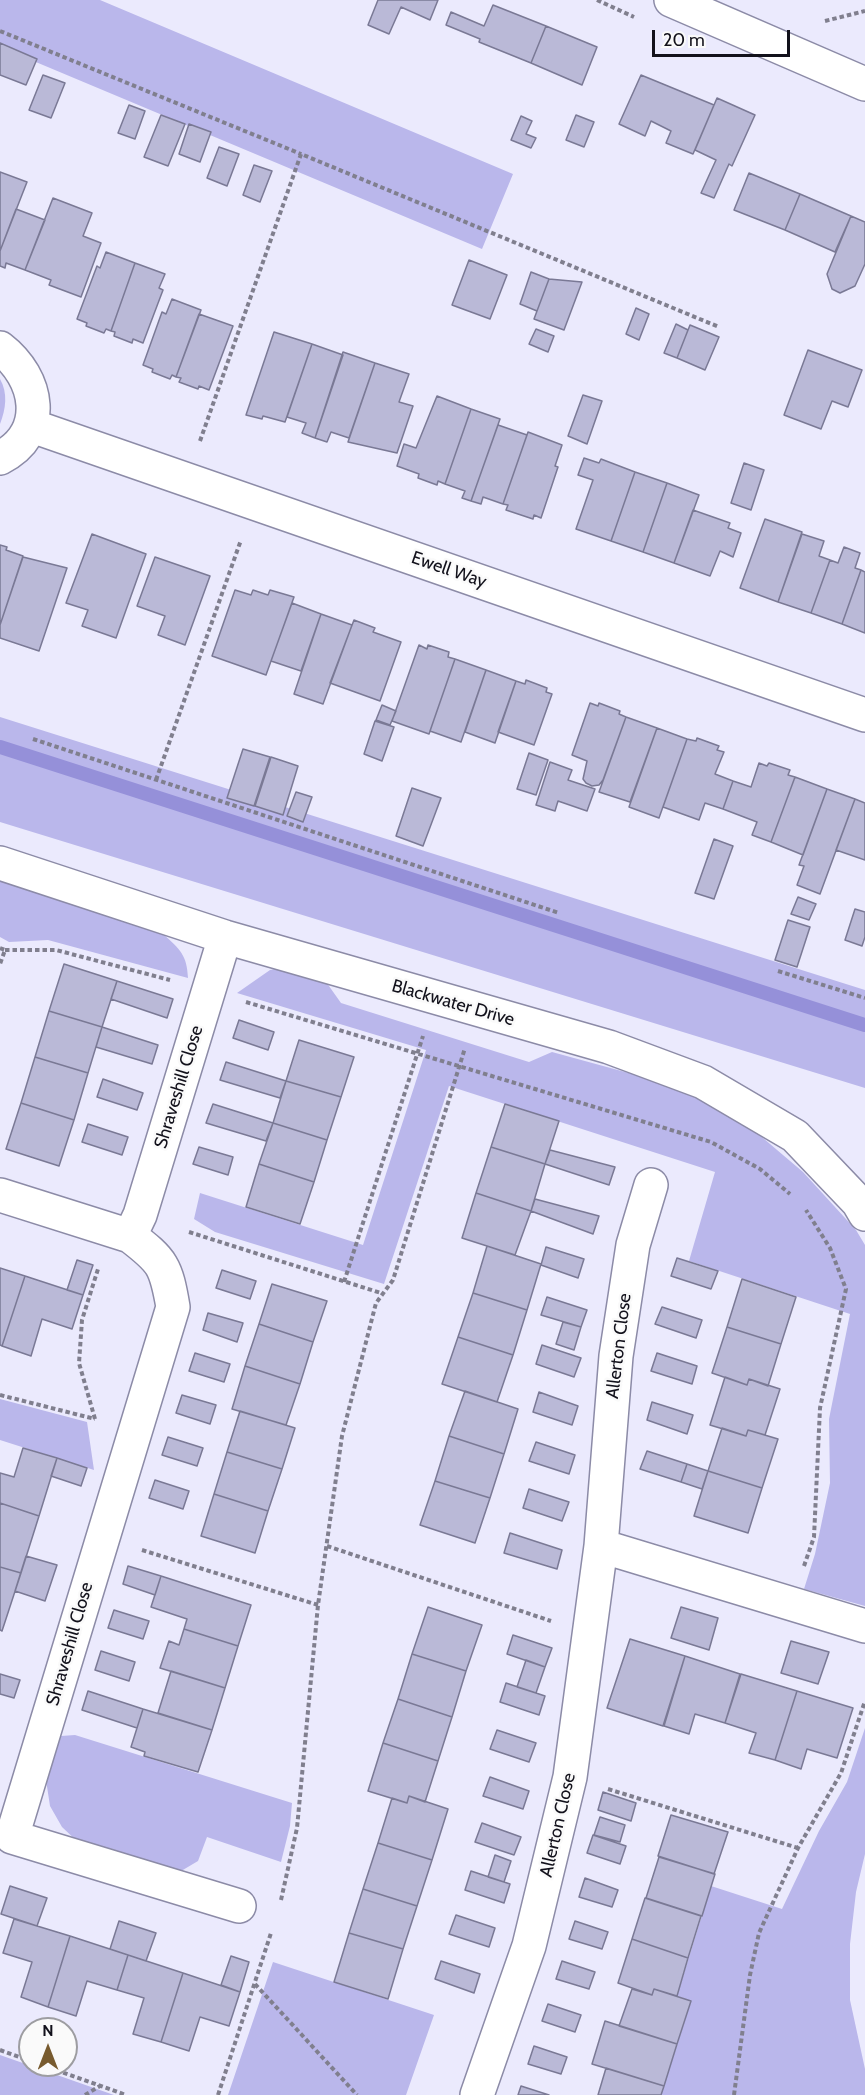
<!DOCTYPE html>
<html>
<head>
<meta charset="utf-8">
<style>
	body { margin:0 }
	#map { position:relative; width:865px; height:2095px; overflow:hidden; background:#ebeafd; font-family:Cabin,sans-serif }
	canvas { display:block }
	.north { position:absolute; left:18px; top:2017px; width:60px; height:60px; box-sizing:border-box; background:#fafafa; border:2px solid #9d9da1; border-radius:50%; rotate:0deg; font-size:16px; font-weight:700; line-height:24px; text-align:center; color:#12111b }
	.north::after { content:''; display:block; margin:auto; width:21px; height:27px; background:#785b2f; clip-path:polygon(50% 0,100% 100%,50% 72%,0 100%) }
	.scale { position:absolute; left:652px; top:30px; width:138px; height:27px; box-sizing:border-box; border:3px solid #12111b; border-top:0; padding-left:8px; font-size:18px; line-height:21px; white-space:nowrap; color:#12111b; -webkit-text-stroke:4px #fafafa; paint-order:stroke }
</style>
</head>
<body>
<div id="map">
<canvas width="865" height="2095"></canvas>
<div class="north">N</div>
<div class="scale">20 m</div>
</div>
<script>
const g = document.querySelector('canvas').getContext('2d');
g.lineJoin = 'round';
function fillPath(path, color) { g.fillStyle = color; g.fill(path, 'evenodd'); }
function strokePath(path, color, width, dash) { g.strokeStyle = color; g.lineWidth = width; g.lineCap = dash ? 'butt' : 'round'; g.setLineDash(dash || []); g.stroke(path); }
function label(font, color, halo, rows, align = 'center') {
  g.font = font + ' Cabin,sans-serif'; g.lineWidth = 5; g.setLineDash([]); g.textBaseline = 'middle'; g.strokeStyle = halo; g.fillStyle = color; for (const [text, x, y, turn = 0] of rows) {
    g.save(); g.translate(x, y); g.rotate((+turn || 0) * Math.PI / 180); g.textAlign = isNaN(turn) ? turn : align; if (halo) g.strokeText(text, 0, 0); g.fillText(text, 0, 0); g.restore();
  }
}
fillPath(new Path2D(`
	M0 0H100L513 174 482 249 0 47Z
	M0 379C8 393 6 409 0 424Z
	M0 717 865 990V1088L0 822Z
	M0 878 163 934C180 949 187 955 188 978L48 940 9 942 0 937Z
	M290 966 324 979 341 1003 529 1062 552 1052 658 1081 701 1098 750 1127 803 1172 856 1230 865 1245V1606L804 1589 815 1554 830 1483 829 1419 850 1314 689 1261 715 1172 449 1086 384 1284 215 1232 194 1219 200 1193 363 1245 426 1050 237 993 270 970Z
	M0 1399 87 1422 94 1470 0 1440Z
	M865 1728V1854L856 1892 850 1944V2000L865 2069V2095H661L691 2001 677 1996 711 1886 782 1909 819 1831 847 1782Z
	M75 1735 292 1803 290 1826 281 1862 207 1837 198 1861 171 1877 80 1844 62 1827 50 1806 46 1780 61 1736Z
	M273 1962 434 2015 406 2095H228Z
	M0 2055 114 2095H0Z`), '#bab7eb');
strokePath(new Path2D(`
	M0 747 865 1025`), '#9590d9', 14);
const building = new Path2D(`
	M378 0H438L430 20 401 7 389 34 368 25Z
	M493 5 546 26 531 63 479 42 480 39 446 25 451 12 484 26Z
	M546 26 597 47 582 85 531 63Z
	M0 43 37 59 26 85 0 75Z
	M43 75 65 83 51 118 29 110Z
	M641 75 714 105 693 154 666 143 671 131 651 121 645 136 619 124Z
	M717 98 755 115 732 166 729 164 714 198 701 193 716 160 695 150Z
	M129 105 145 111 135 139 118 133Z
	M161 115 185 124 168 166 144 157Z
	M576 115 594 122 584 147 566 140Z
	M521 116 532 121 526 134 536 138 531 148 511 140Z
	M189 124 211 132 200 162 179 154Z
	M219 147 239 154 227 186 207 178Z
	M254 165 272 171 260 202 243 195Z
	M0 172 27 182 0 251Z
	M749 173 800 194 785 230 734 210Z
	M800 194 851 216 835 252 785 230Z
	M53 198 92 213 83 236 101 243 81 297 49 285 51 280 25 270Z
	M16 209 45 220 25 270 6 263 5 268 0 266V251Z
	M851 216 865 222V264L855 286 840 293 832 289 827 274Z
	M106 252 135 263 111 331 106 329 104 333 86 326 87 323 77 319 97 266 100 268Z
	M469 260 507 275 490 319 452 305Z
	M135 263 165 274 159 288 163 290 143 343 133 339 132 343 114 336 115 332 111 331Z
	M531 272 549 279 537 311 520 304Z
	M549 279 582 282 564 330 534 319Z
	M172 299 201 310 176 377 172 375 170 379 152 372 153 369 143 365 162 312 166 314Z
	M636 308 649 314 639 340 626 334Z
	M199 314 233 326 209 390 199 386 198 389 179 382 181 378 176 377Z
	M676 324 688 330 677 358 664 353Z
	M690 325 719 337 705 370 677 358Z
	M536 329 554 336 548 352 529 344Z
	M274 332 312 344 285 422 263 416 262 419 246 415Z
	M312 344 343 355 315 438 302 433 306 423 287 417Z
	M808 350 862 370 848 407 832 401 821 429 784 415Z
	M343 352 375 363 349 438 331 432 327 442 315 438Z
	M375 363 409 374 399 402 413 406 397 453 348 442Z
	M583 395 602 401 587 444 568 436Z
	M437 396 471 409 445 484 438 481 437 485 418 478 419 474 397 466 404 444 416 448Z
	M471 409 500 419 471 501 462 498 465 491 445 484Z
	M498 425 527 435 503 504 483 497 481 504 471 501Z
	M528 432 562 445 555 466 558 467 541 518 534 515 533 519 506 510 508 505 503 504Z
	M584 458 599 463 601 459 635 472 611 541 576 529 593 480 578 475Z
	M744 463 764 470 751 510 731 503Z
	M635 472 667 483 643 552 611 541Z
	M667 483 699 495 674 563 643 552Z
	M693 510 730 523 728 528 741 533 733 557 720 551 710 576 674 563Z
	M765 519 802 532 778 602 740 588Z
	M92 534 146 554 116 638 82 626 88 610 66 603Z
	M802 534 824 541 819 556 830 560 811 613 778 602Z
	M0 545 7 547 6 550 23 556 0 625Z
	M844 547 860 553 855 568 861 570 842 624 811 613 830 560 838 563Z
	M23 557 67 568 39 651 0 638V625Z
	M155 557 210 576 185 645 158 635 165 616 137 606Z
	M861 570 865 572V633L842 624Z
	M235 590 251 595 253 590 268 595 270 590 294 597 266 675 212 656Z
	M292 603 321 614 301 671 271 661Z
	M321 614 352 625 323 704 294 694Z
	M354 620 375 628 373 632 401 642 380 701 330 683Z
	M419 645 427 649 428 645 449 652 448 657 455 659 429 734 392 721Z
	M455 659 486 670 461 742 430 731Z
	M486 670 516 681 495 743 465 732Z
	M526 680 547 688 546 692 552 694 534 745 498 732 516 681 525 684Z
	M590 703 598 706 599 703 620 711 619 714 626 717 603 780 599 785 592 786 586 783 583 779 587 761 572 755Z
	M382 705 396 711 390 725 376 720Z
	M626 717 657 728 630 802 599 792Z
	M375 721 394 727 382 761 364 754Z
	M657 728 687 739 659 818 629 807Z
	M697 738 719 746 717 750 724 752 715 774 733 781 723 809 705 803 699 820 663 807 687 739 696 741Z
	M243 749 270 757 254 806 227 798Z
	M529 753 548 760 536 795 517 789Z
	M271 757 298 766 283 815 255 806Z
	M550 762 572 770 568 780 595 789 587 811 558 801 555 811 536 805Z
	M759 763 767 766 769 763 790 770 788 775 795 777 771 842 752 835 757 822 723 809 733 781 751 787Z
	M795 777 827 789 803 855 771 842Z
	M412 788 441 798 423 846 396 836Z
	M827 789 855 799 820 894 797 885 804 866 799 865Z
	M296 792 312 797 303 822 287 816Z
	M855 799 865 803V860L836 850Z
	M714 839 733 846 714 899 695 893Z
	M798 897 816 904 809 920 791 914Z
	M855 909 865 912V937L862 946 845 940Z
	M788 920 810 927 797 967 775 960Z
	M64 964 117 981 102 1027 49 1011Z
	M117 981 173 999 167 1018 111 999Z
	M49 1011 102 1027 88 1073 35 1057Z
	M239 1020 274 1032 268 1050 233 1038Z
	M102 1027 158 1045 152 1064 96 1047Z
	M299 1040 354 1057 341 1097 286 1081Z
	M35 1057 88 1073 74 1120 21 1103Z
	M226 1062 286 1081 280 1098 220 1080Z
	M103 1079 143 1093 137 1110 97 1097Z
	M286 1081 341 1097 327 1140 273 1123Z
	M21 1103 74 1120 59 1166 6 1149Z
	M213 1104 273 1123 266 1141 206 1123Z
	M505 1104 559 1121 545 1164 491 1147Z
	M273 1123 327 1140 314 1182 259 1164Z
	M88 1124 128 1137 122 1155 82 1142Z
	M199 1147 233 1157 228 1175 193 1164Z
	M491 1147 545 1164 531 1211 476 1193Z
	M550 1150 615 1167 609 1185 545 1164Z
	M259 1164 314 1182 300 1224 246 1207Z
	M476 1193 531 1211 515 1255 462 1238Z
	M535 1199 599 1216 593 1234 531 1211Z
	M487 1246 541 1264 527 1310 473 1293Z
	M546 1247 584 1259 578 1278 541 1265Z
	M677 1258 718 1271 711 1289 671 1276Z
	M77 1260 93 1265 83 1295 67 1290Z
	M0 1268 25 1276 2 1346 0 1345Z
	M222 1270 256 1281 250 1299 216 1288Z
	M25 1276 83 1295 72 1329 42 1319 31 1356 2 1346Z
	M742 1279 796 1297 781 1344 727 1327Z
	M272 1284 327 1301 313 1342 259 1324Z
	M473 1293 527 1310 513 1355 458 1337Z
	M547 1297 587 1310 581 1327 541 1315Z
	M662 1307 702 1320 696 1338 655 1324Z
	M208 1313 243 1323 237 1342 203 1330Z
	M563 1322 581 1327 574 1350 556 1344Z
	M259 1324 313 1342 300 1384 245 1366Z
	M727 1327 781 1344 768 1386 749 1379 747 1385 712 1373Z
	M458 1337 513 1355 497 1402 442 1384Z
	M542 1345 581 1358 574 1377 536 1364Z
	M195 1353 230 1364 224 1382 189 1371Z
	M657 1353 697 1366 692 1384 651 1371Z
	M245 1366 300 1384 286 1425 232 1409Z
	M725 1377 747 1385 749 1379 780 1389 765 1435 748 1430 746 1436 710 1425Z
	M465 1391 518 1409 504 1454 449 1436Z
	M539 1392 578 1406 572 1425 533 1412Z
	M182 1395 216 1405 210 1424 176 1413Z
	M652 1402 693 1415 687 1434 647 1420Z
	M240 1411 295 1428 282 1469 227 1452Z
	M722 1428 746 1436 748 1430 778 1439 762 1488 708 1471Z
	M449 1436 504 1454 490 1498 435 1481Z
	M168 1437 203 1448 197 1466 162 1455Z
	M536 1442 575 1455 569 1474 529 1461Z
	M23 1448 57 1458 39 1516 0 1503V1473L14 1477Z
	M647 1451 687 1464 681 1482 640 1469Z
	M227 1452 282 1469 268 1511 214 1494Z
	M57 1458 87 1468 81 1486 51 1476Z
	M687 1464 708 1471 702 1489 681 1482Z
	M708 1471 762 1488 748 1533 694 1516Z
	M155 1480 189 1491 183 1509 149 1498Z
	M435 1481 490 1498 475 1543 420 1525Z
	M529 1489 569 1502 562 1521 523 1508Z
	M214 1494 268 1511 255 1553 201 1536Z
	M0 1503 39 1516 21 1573 0 1567Z
	M510 1533 562 1550 557 1569 504 1553Z
	M26 1556 57 1565 45 1601 15 1591Z
	M128 1566 161 1576 155 1595 123 1584Z
	M0 1567 21 1573 2 1631 0 1630Z
	M161 1576 251 1605 238 1646 184 1629 187 1619 151 1607Z
	M428 1607 482 1625 466 1671 412 1654Z
	M681 1607 718 1618 709 1650 671 1638Z
	M114 1610 149 1621 143 1639 108 1628Z
	M184 1629 238 1646 225 1688 160 1668 169 1641 179 1645Z
	M513 1635 552 1648 545 1667 507 1654Z
	M630 1639 685 1656 663 1726 607 1708Z
	M791 1641 829 1652 818 1684 781 1673Z
	M101 1651 135 1662 129 1681 95 1670Z
	M412 1654 466 1671 452 1717 398 1699Z
	M685 1656 740 1674 725 1723 695 1714 689 1734 664 1726Z
	M526 1660 545 1667 536 1693 517 1687Z
	M171 1671 225 1688 212 1730 158 1713Z
	M0 1674 20 1680 14 1698 0 1694Z
	M741 1674 797 1691 775 1760 749 1753 756 1733 725 1723Z
	M506 1683 545 1696 539 1715 500 1702Z
	M88 1691 143 1709 137 1728 82 1710Z
	M797 1691 853 1708 837 1758 807 1749 801 1769 775 1760Z
	M398 1699 452 1717 438 1761 383 1743Z
	M143 1709 212 1730 198 1772 144 1756 145 1752 131 1747Z
	M497 1730 536 1743 529 1762 490 1749Z
	M383 1743 438 1761 425 1802 409 1796 407 1803 368 1791Z
	M490 1777 529 1791 523 1809 483 1796Z
	M603 1792 636 1803 631 1821 598 1810Z
	M409 1796 448 1809 432 1860 378 1843 392 1798 407 1803Z
	M671 1815 728 1832 714 1874 658 1856Z
	M600 1817 625 1825 620 1842 594 1835Z
	M482 1823 521 1837 514 1855 475 1842Z
	M593 1835 626 1846 620 1864 587 1853Z
	M378 1843 432 1860 417 1906 363 1889Z
	M495 1855 511 1861 504 1882 488 1877Z
	M659 1857 715 1874 702 1916 646 1898Z
	M471 1871 510 1884 504 1903 465 1890Z
	M585 1878 618 1890 612 1907 579 1897Z
	M10 1886 47 1898 37 1926 1 1914Z
	M363 1889 417 1906 403 1949 349 1933Z
	M645 1898 701 1916 688 1958 632 1939Z
	M456 1915 495 1928 489 1947 449 1934Z
	M14 1919 70 1936 48 2007 21 1997 32 1962 3 1953Z
	M119 1921 156 1933 146 1961 110 1949Z
	M575 1921 608 1932 602 1949 569 1939Z
	M349 1933 403 1949 388 1999 334 1982Z
	M70 1936 128 1955 117 1990 87 1981 76 2016 48 2007Z
	M632 1939 688 1958 677 1996 654 1989 652 1995 618 1983Z
	M128 1955 183 1973 161 2042 133 2034 144 1998 117 1990Z
	M231 1956 249 1962 240 1992 221 1985Z
	M441 1961 480 1974 474 1993 435 1979Z
	M562 1961 595 1972 589 1989 556 1979Z
	M183 1973 240 1992 229 2026 200 2017 189 2051 161 2042Z
	M632 1989 652 1995 654 1989 691 2001 677 2044 619 2026Z
	M548 2004 581 2015 575 2032 542 2021Z
	M605 2021 677 2044 664 2086 592 2064Z
	M534 2046 567 2057 561 2074 528 2064Z
	M606 2068 664 2086 661 2095H598Z
	M521 2086 549 2095H518Z`);
fillPath(building, '#bab9d7');
strokePath(building, '#7a7995', 1.5);
const minor = new Path2D(`
	M671 0 865 84
	M0 348C39 378 49 433 0 458
	M32 426 865 715
	M0 863 225 937 609 1047 703 1082 795 1136 858 1202 865 1214
	M225 937 140 1215 130 1236C163 1261 166 1266 173 1307L12 1837 239 1906
	M0 1195 130 1236
	M601 1546 865 1626
	M477 2095 529 1946 570 1777 601 1546 616 1356 633 1245 651 1185`);
strokePath(minor, '#8c8ba7', 36);
strokePath(new Path2D(`
	M597 0 634 17
	M825 21 865 11
	M0 31 301 154
	M200 441 301 154 719 327
	M33 739 559 913
	M156 780 241 540
	M0 948 5 950 0 964
	M5 950H56L170 980
	M778 971 865 998
	M246 1002 711 1142 760 1169 790 1194
	M189 1232 384 1294
	M344 1282 423 1036
	M0 1395 95 1419
	M95 1419 79 1363 82 1320 98 1269
	M327 1546 551 1621
	M142 1550 318 1605
	M804 1566 814 1537 820 1408 846 1289 830 1248 806 1210
	M608 1789 798 1848
	M281 1900 297 1828 318 1605 342 1436 376 1303 393 1280 465 1048
	M255 1984 357 2095
	M0 2050 30 2061
	M42 2065 126 2095
	M85 2095 100 2086
	M218 2095 271 1933
	M734 2095 750 1975 759 1933 798 1848 841 1773 865 1701`), '#807f8e', 4, [4.5, 3]);
strokePath(minor, '#fff', 33);
label('18px', '#12111b', '#fafafa', [
	["Ewell Way",449,570,19],
	["Blackwater Drive",453,1003,16],
	["Shraveshill Close",179,1087,-73],
	["Allerton Close",619,1346,-83],
	["Shraveshill Close",70,1644,-74],
	["Allerton Close",558,1825,-77]
]);
</script>
</body>
</html>
